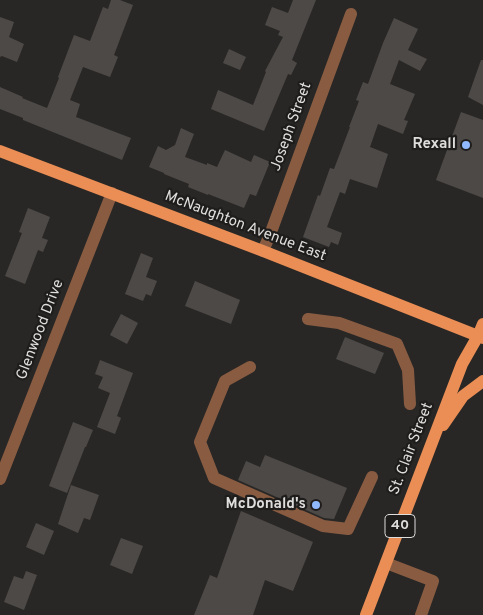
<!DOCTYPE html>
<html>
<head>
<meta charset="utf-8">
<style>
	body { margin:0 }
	canvas { display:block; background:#292725 }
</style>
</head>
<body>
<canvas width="483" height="615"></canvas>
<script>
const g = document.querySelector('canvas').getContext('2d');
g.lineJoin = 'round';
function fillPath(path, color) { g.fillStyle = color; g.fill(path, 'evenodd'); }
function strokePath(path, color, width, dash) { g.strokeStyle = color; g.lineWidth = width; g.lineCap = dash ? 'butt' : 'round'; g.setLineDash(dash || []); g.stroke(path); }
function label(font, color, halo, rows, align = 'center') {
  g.font = font + ' Overpass,sans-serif'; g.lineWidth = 4.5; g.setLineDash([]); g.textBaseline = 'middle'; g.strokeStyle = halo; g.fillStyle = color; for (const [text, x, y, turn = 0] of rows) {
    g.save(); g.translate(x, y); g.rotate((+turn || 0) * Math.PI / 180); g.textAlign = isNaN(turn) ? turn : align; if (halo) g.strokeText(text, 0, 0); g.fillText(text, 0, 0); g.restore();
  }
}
fillPath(new Path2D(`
	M111 0H120L133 5 114 55 118 57 110 77 83 67 70 100 80 104 76 117 131 138 122 160 23 120V118L0 109V87L23 97 22 98 47 108 59 78 58 77 74 35 90 41 103 7 108 9Z
	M293 0H316L292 60 297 63 291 75 288 74 264 131 211 109 218 90 253 105 266 72 265 71 283 37 278 35 280 31 265 25 272 7 288 13Z
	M0 17 14 22 9 37 24 44 17 62 2 56 0 57Z
	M394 18 418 29 408 50 427 59 420 71 399 60 390 84 415 94 404 120 408 121 403 134 378 124 370 147 388 154 377 188 350 179 345 194 340 192 327 227 342 233 338 245 331 242 329 247 303 237 318 195 320 196 330 168 334 169 350 127H349L359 101 356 100 363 82 368 84 383 43Z
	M229 49 246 57 240 70 223 63Z
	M481 60H483V105L468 97Z
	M461 112 483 120V198L436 180Z
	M181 128 194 134 185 157 207 165V163L217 167 225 150 251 162 254 155 270 162 256 196 250 194 244 208 208 194V195L188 187 189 184 164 174V173L149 167 158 146 166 150 175 145Z
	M28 208 50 217 42 238 48 240 43 252 38 250 25 284 5 276 22 233 19 232Z
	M141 253 153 258 146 277 157 281 151 296 146 294 143 301 125 294Z
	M195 281 240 300 231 324 185 306Z
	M121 314 138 323 127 344 110 335Z
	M345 337 384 353 375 374 336 359Z
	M100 360 133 373 117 416 121 418 115 434 97 427 110 393 98 388 103 377 95 374Z
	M73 422 93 430 86 447H85L67 493 49 486Z
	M265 455 347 488 334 519 324 518 238 480 246 461 260 467Z
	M71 485 99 495 90 520 84 518 78 533 58 524Z
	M241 511 313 542 293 591 265 580 253 615H194L210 575 217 578Z
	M36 523 54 531 44 555 26 547Z
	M121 538 143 546 132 574 110 565Z
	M26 571 37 575 24 610 4 602 14 576 23 579Z`), '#4c4947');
strokePath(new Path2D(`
	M263 251 271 232 351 14
	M308 319 339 323 397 344 408 370 410 404
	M250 367 225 381 200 442 214 478 323 526 348 529 372 477
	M0 479 112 193
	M386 563 433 581 421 615`), '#895c42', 12);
strokePath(new Path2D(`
	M0 151 263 251 483 338
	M443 425 463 396 483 381
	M366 615 462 364 478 336 483 324`), '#ea8e55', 12);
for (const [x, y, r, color] of [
	[466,145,5,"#90b8fd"],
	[316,505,5,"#90b8fd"]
]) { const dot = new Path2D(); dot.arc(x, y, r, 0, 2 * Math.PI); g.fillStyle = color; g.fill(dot); strokePath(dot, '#1f1d1c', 2); }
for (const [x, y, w] of [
	[400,526,30]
]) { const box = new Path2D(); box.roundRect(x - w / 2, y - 11.5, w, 23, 4); g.fillStyle = '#1f1d1c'; g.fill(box); strokePath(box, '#dfdddc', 1); }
label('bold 14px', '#dfdddc', null, [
	["40",400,526]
]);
label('15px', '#dfdddc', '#1f1d1c', [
	["Joseph Street",292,127,-70],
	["McNaughton Avenue East",245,227,21],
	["Glenwood Drive",41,330,-69],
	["St. Clair Street",412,449,-69]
]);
label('bold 15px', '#dfdddc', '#1f1d1c', [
	["Rexall",456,145],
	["McDonald's",306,505]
], 'right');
</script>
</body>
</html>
